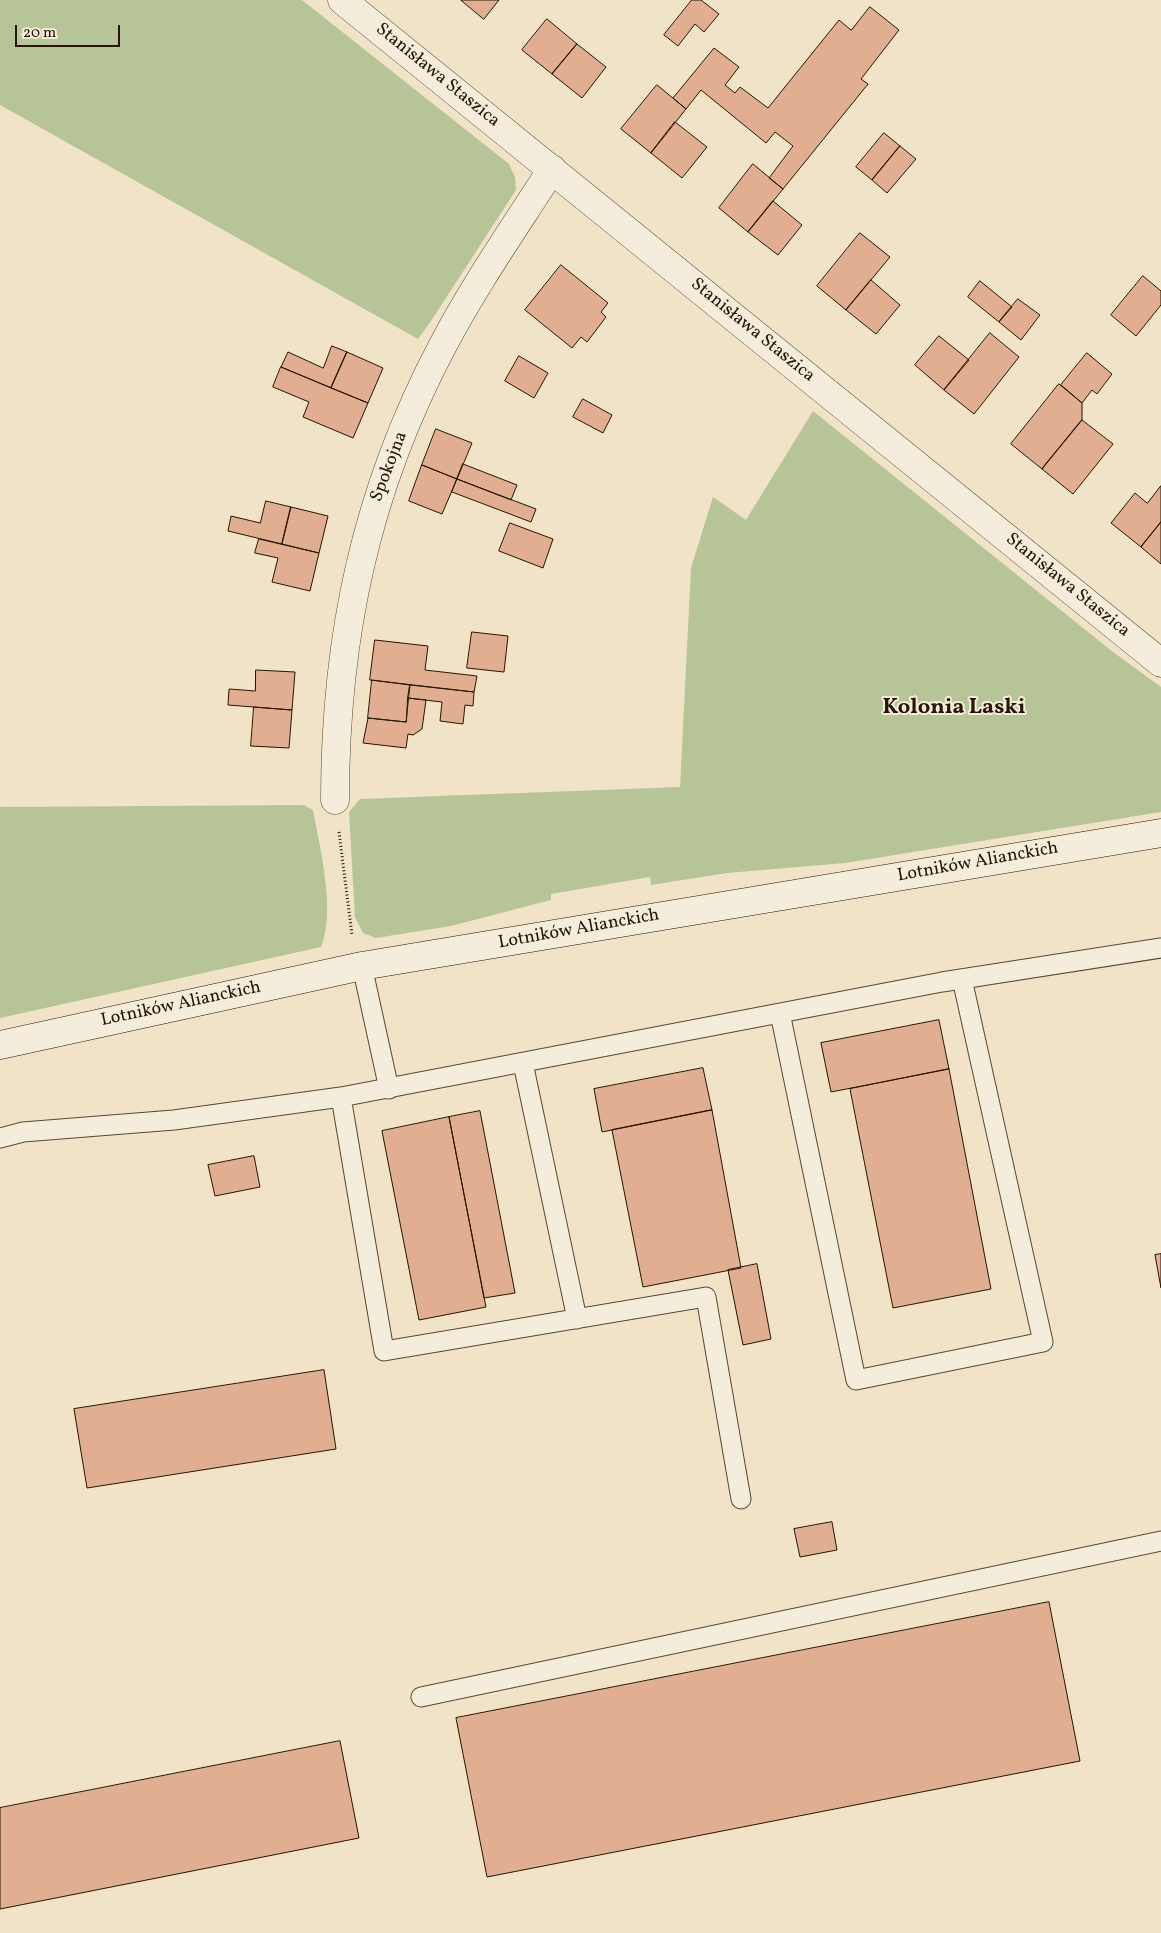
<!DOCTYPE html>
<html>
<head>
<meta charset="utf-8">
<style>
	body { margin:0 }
	#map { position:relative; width:1161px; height:1933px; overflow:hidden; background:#f0e3c7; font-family:Vollkorn,serif }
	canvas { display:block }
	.scale { position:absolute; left:15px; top:25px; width:105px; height:22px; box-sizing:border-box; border:2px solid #271402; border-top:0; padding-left:6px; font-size:15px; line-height:18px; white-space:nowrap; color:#271402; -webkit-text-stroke:4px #f5eddb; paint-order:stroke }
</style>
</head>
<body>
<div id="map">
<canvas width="1161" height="1933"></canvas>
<div class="scale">20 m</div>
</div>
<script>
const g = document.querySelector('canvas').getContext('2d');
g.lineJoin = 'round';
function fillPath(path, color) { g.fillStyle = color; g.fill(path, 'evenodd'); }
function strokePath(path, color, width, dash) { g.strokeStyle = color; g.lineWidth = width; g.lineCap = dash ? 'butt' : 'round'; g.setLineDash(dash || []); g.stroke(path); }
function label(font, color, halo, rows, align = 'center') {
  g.font = font + ' Vollkorn,serif'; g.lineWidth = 4; g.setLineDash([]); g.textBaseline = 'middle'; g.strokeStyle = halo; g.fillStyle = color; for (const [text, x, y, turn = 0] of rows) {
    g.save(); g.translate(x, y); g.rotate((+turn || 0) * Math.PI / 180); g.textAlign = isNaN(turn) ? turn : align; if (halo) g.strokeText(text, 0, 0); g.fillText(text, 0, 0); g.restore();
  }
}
fillPath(new Path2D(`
	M0 0H302L509 164 515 177 516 190 431 321 418 339 0 105Z
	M813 411 1113 652 1161 687V812L845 863 727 873 651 885 650 877 551 894V900L451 926 376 938 363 933 355 917 349 812 360 799 680 787 691 568 713 497 746 520Z
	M304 805 313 810C320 849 336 911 321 947L0 1018V807Z`), '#b6c498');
const building = new Path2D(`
	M461 0H499L484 19Z
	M692 0H701L719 14 704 32 695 24 678 46 664 35Z
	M870 7 899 30 861 79 868 84 783 189 769 178 793 146 775 132 766 143 701 90 686 109 673 98 714 48 739 67 725 85 735 93 740 87 768 108 839 20 851 30Z
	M547 19 577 44 552 74 522 50Z
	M577 44 606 67 582 98 552 74Z
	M657 85 686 109 651 153 621 129Z
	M675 122 707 147 682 178 651 153Z
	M884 133 900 146 872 180 856 167Z
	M900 146 916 159 887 193 872 180Z
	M753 164 783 189 748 232 719 208Z
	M773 201 802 225 778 255 748 232Z
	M860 233 890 257 846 310 817 286Z
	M561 265 608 303 601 312 606 317 587 342 581 337 572 348 525 310Z
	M1143 276 1161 291V305L1136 336 1111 315Z
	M871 280 900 305 876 334 846 310Z
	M980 281 1012 307 999 322 968 297Z
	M1018 299 1040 315 1021 340 999 322Z
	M990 333 1019 357 974 414 944 390Z
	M939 336 969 360 944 390 915 365Z
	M332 346 347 352 331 388 281 367 288 352 323 368Z
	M347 352 383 368 368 403 331 388Z
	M1087 353 1112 374 1097 394 1092 390 1082 403 1061 385Z
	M519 356 548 373 534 398 505 381Z
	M281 367 368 403 353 438 303 417 309 402 273 387Z
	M1059 384 1082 403V420L1042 469 1011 444Z
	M583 399 612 415 603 433 573 417Z
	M1082 420 1113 444 1073 494 1042 469Z
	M436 429 472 443 457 479 422 465Z
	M463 464 517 485 511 500 457 479Z
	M422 465 457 479 442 514 409 501Z
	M457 479 536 509 531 522 452 492Z
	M1161 486V522L1141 547 1111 523 1135 493 1147 503Z
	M266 501 291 507 282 544 228 531 231 516 260 523Z
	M291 507 328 516 319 553 282 544Z
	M1161 522V564L1141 547Z
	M510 523 553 539 543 568 499 551Z
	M259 539 319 553 310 591 272 582 278 558 255 553Z
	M472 632 508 636 504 672 467 668Z
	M375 640 428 646 425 670 477 676 474 692 370 680Z
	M256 670 295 672 292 710 228 705 229 689 255 691Z
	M372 680 410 685 406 722 368 718Z
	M410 685 474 692 473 706 465 705 463 724 440 721 442 702 408 698Z
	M408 698 426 700 422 729 413 735 408 734 406 748 363 743 368 718 406 722Z
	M254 707 292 710 289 748 251 746Z
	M939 1020 949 1069 831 1092 821 1043Z
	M703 1068 712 1110 602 1132 594 1089Z
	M949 1069 991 1289 893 1308 850 1089Z
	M712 1110 741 1268 643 1287 612 1130Z
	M480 1111 515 1293 484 1298 449 1117Z
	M449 1117 486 1307 419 1320 382 1131Z
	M254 1156 260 1187 215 1196 208 1165Z
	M1161 1254V1288L1155 1255Z
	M757 1264 771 1339 743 1345 728 1270Z
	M324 1370 336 1449 87 1488 74 1409Z
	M832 1522 837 1550 800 1557 794 1529Z
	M1049 1602 1080 1761 487 1877 456 1718Z
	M340 1741 359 1838 0 1909V1808Z`);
fillPath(building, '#e1ae92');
strokePath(building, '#271402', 1);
const lane = new Path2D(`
	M362 966 389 1089
	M780 1013 856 1380 1043 1342 962 979
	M523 1063 577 1319
	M341 1097 384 1351 706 1297 741 1499
	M0 1138 23 1132 174 1120 341 1097 942 982 1161 948
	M421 1697 1161 1541`);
const street = new Path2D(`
	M342 0 1161 663
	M335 800C335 637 366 490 443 345 475 284 515 227 552 169`);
const secondary = new Path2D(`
	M0 1045 362 966 1161 833`);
strokePath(lane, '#594833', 21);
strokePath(street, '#594833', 29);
strokePath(secondary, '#271402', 29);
strokePath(new Path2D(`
	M339 832 352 935`), '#271402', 3, [1, 2.5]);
strokePath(lane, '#f5eddb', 19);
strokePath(street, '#f5eddb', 28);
strokePath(secondary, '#f5eddb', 28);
label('18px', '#271402', '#f5eddb', [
	["Stanisława Staszica",437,76,39],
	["Stanisława Staszica",752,331,39],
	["Spokojna",390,467,-69],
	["Stanisława Staszica",1067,586,39],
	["Lotników Alianckich",978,863,-10],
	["Lotników Alianckich",579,930,-10],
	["Lotników Alianckich",181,1005,-12]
]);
label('bold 22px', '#271402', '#f5eddb', [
	["Kolonia Laski",954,709]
]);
</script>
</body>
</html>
